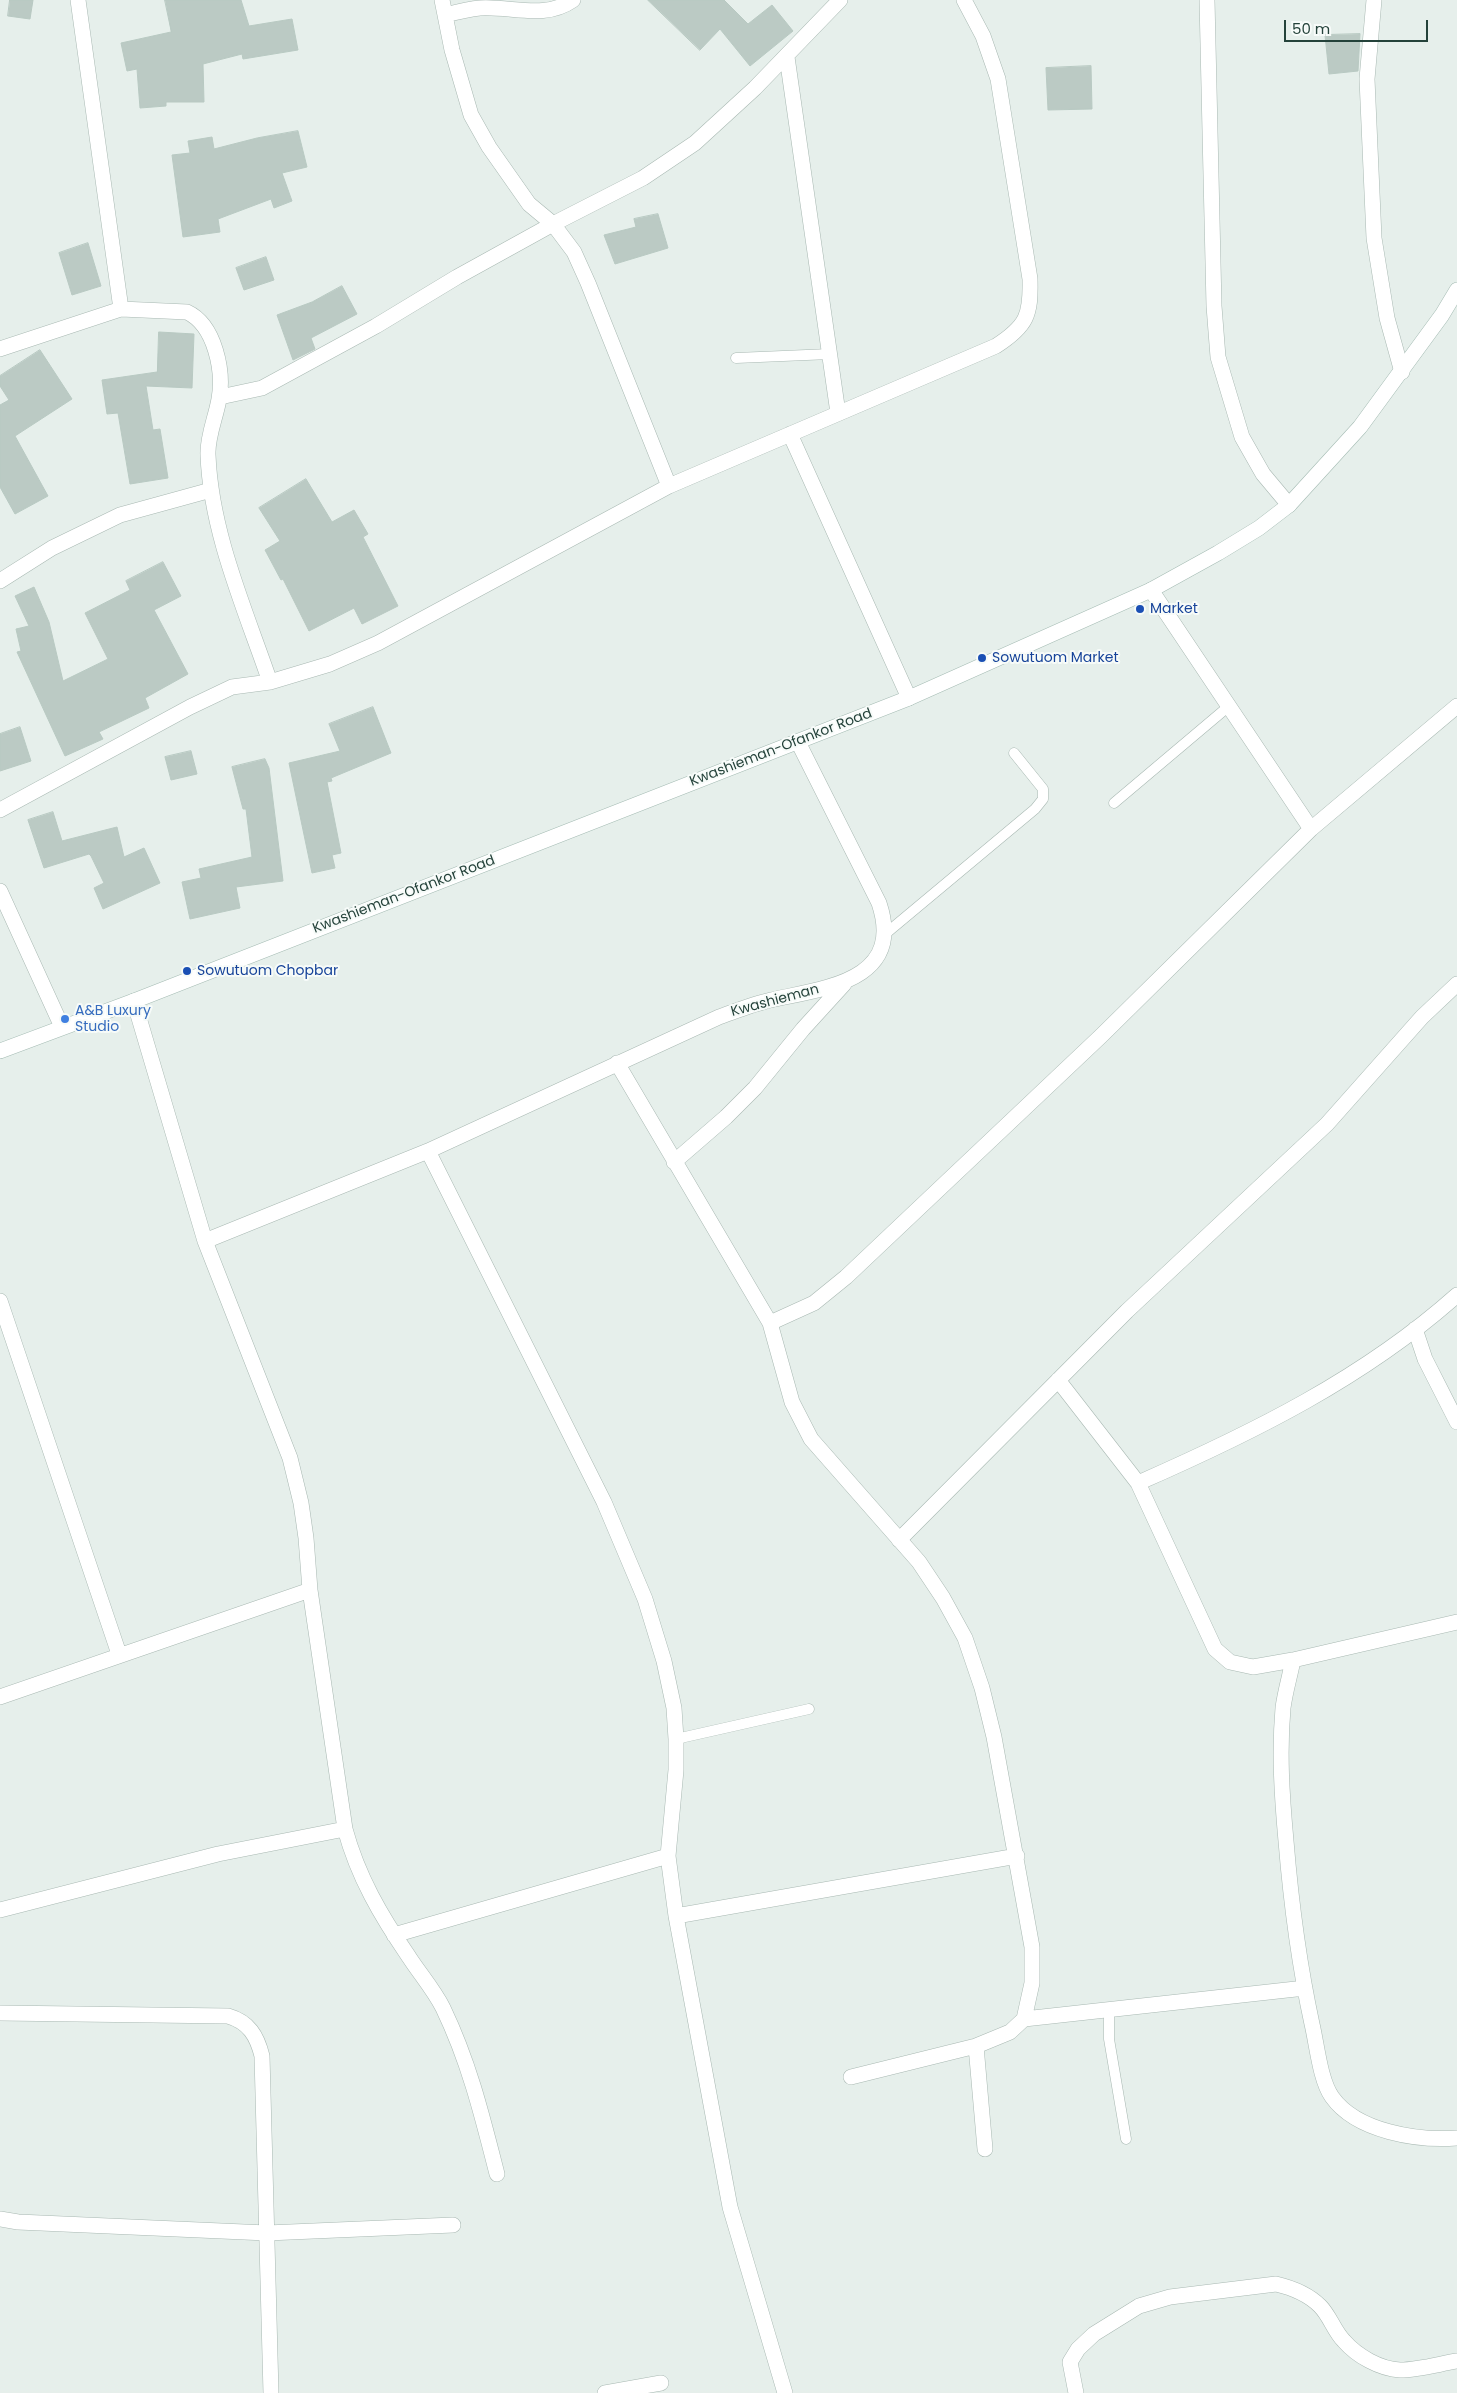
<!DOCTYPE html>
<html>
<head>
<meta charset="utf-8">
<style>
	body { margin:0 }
	#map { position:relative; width:1457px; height:2393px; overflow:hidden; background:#e6efeb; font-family:Poppins,sans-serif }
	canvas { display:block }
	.scale { position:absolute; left:1284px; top:20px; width:144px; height:22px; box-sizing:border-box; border:2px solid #24423a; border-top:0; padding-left:6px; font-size:15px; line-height:18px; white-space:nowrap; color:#24423a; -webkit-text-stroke:4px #f7fbf9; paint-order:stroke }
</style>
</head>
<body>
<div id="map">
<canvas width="1457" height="2393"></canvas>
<div class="scale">50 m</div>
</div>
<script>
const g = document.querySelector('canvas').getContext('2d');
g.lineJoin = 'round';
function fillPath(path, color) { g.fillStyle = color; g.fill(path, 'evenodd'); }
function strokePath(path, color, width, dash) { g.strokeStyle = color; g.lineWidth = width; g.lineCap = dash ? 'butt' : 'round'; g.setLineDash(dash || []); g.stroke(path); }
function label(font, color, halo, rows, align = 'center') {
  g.font = font + ' Poppins,sans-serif'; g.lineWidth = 4; g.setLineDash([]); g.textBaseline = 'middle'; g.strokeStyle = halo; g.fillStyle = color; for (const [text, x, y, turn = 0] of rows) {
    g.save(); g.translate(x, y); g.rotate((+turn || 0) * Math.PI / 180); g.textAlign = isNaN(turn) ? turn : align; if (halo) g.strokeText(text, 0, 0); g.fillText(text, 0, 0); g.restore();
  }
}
const building = new Path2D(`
	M10 0H33L30 19 8 16Z
	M165 0H241L249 26 292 19 298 50 243 59 242 54 203 64 204 102H166V106L140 108 137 69 127 71 121 43 171 32Z
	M648 0H724L748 24 772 5 793 31 750 66 720 29 700 50Z
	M1360 34 1358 71 1329 74 1325 35Z
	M1091 66 1092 109 1048 110 1046 68Z
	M298 131 307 167 282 173 292 201 274 208 271 199 218 219 220 232 183 237 172 155 190 153 188 141 212 137 214 149 257 138Z
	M658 214 668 248 615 264 604 235 636 227 634 219Z
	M88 243 101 286 72 295 59 253Z
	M266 257 274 280 244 290 236 268Z
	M342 286 357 314 311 338 315 349 293 360 277 315 312 302Z
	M159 332 194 334 192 388 146 386 153 430 160 429 168 478 130 484 118 413 107 414 102 380 157 372Z
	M40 350 72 399 15 436 48 496 15 514 0 487V405L9 400 0 386V376Z
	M306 479 332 522 354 510 368 534 363 537 398 606 362 624 354 608 309 631 283 579 281 580 265 550 280 541 259 508Z
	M163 562 181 596 154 610 188 674 145 698 149 708 99 732 103 739 65 756 17 652 21 651 16 629 29 626 15 596 34 587 49 622 63 681 108 659 85 613 130 590 126 581Z
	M373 707 391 753 331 778 332 781 327 782 341 853 332 855 335 868 312 873 289 763 340 751 329 724Z
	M20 727 31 761 0 771V734Z
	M191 751 197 774 171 780 165 757Z
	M265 759 269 768 283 881 236 887 240 908 190 919 182 882 201 878 199 869 252 857 246 809H243L232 767Z
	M53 812 62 841 117 827 124 857 144 848 160 883 103 909 94 888 104 883 91 856 89 854 44 868 28 820Z`);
fillPath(building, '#bbcac4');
strokePath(building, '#b8c9c2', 1);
const service = new Path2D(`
	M736 358 830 354
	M1114 803 1229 706
	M884 935 1035 809 1043 799V789L1014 753
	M676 1739 809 1709
	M1109 2010V2039L1126 2139`);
const minor = new Path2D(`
	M78 0 121 309
	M442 0 452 50 471 115 489 147 529 204 553 224 574 252 588 283 669 486
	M1207 0 1214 306 1218 357 1242 437 1263 474 1289 505
	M1374 0 1367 79 1374 238 1387 318 1402 372
	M445 15C457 12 469 9 480 8 513 6 544 20 573 0
	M787 57 838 413
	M0 349 121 309 187 312C215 325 224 371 219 399 216 417 207 437 208 455 211 533 245 609 270 682
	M220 397 262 388 376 326 457 277 553 224 643 178 695 143 755 88 840 0
	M790 434 909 698
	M0 581 52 548 120 515 211 490
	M1151 590 1311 829
	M0 810 190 707 232 687 270 682 330 664 378 643 669 486 996 346C1027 326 1031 315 1030 279L998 79 983 36 964 0
	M0 891 62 1027
	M134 1001 205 1241 290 1458 301 1503 306 1538 310 1590 345 1829C358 1877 381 1916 409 1957 420 1974 434 1990 443 2008 469 2062 482 2115 497 2174
	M617 1063 770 1323 792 1402 811 1439 919 1562 943 1598 965 1638 982 1688 994 1737 1032 1947V1983L1024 2019 1010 2032 976 2046 985 2149
	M428 1151 604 1502 645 1599 664 1661 674 1708 676 1739V1770L668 1856 676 1916 730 2207 785 2393
	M674 1162 726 1117 755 1088 803 1029 844 984
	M205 1241 428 1151 719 1017C736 1011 753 1004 771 1000 825 988 905 981 879 903L798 742
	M0 1301 119 1654
	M770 1323 814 1303 846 1277 1101 1036 1311 829 1457 706
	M1415 1329 1425 1359 1457 1422
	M1058 1380 1138 1483 1215 1649 1230 1662 1253 1667 1293 1660 1457 1622
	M1138 1483C1252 1433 1364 1378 1457 1295
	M899 1540 1127 1311 1327 1124 1422 1017 1457 984
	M1293 1660C1290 1676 1285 1692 1283 1708 1279 1753 1282 1797 1286 1841 1291 1902 1299 1964 1312 2024 1317 2045 1320 2080 1332 2097 1357 2132 1418 2141 1457 2138
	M0 1697 310 1590
	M0 1910 218 1854 345 1829
	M676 1916 1017 1856
	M394 1935 668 1856
	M0 2013 228 2016C249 2022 257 2036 262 2056L271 2393
	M1024 2019 1305 1988
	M851 2077 976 2046
	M0 2219 18 2222 267 2233 453 2225
	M605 2393 661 2383
	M1076 2393 1070 2362 1078 2349 1094 2334 1139 2306 1170 2297 1276 2284C1293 2288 1308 2294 1320 2306 1330 2316 1334 2331 1344 2341 1357 2356 1380 2369 1400 2370 1419 2370 1439 2364 1457 2361`);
const secondary = new Path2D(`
	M0 1051 134 1001 909 698 1151 590 1218 553 1259 528 1289 505 1360 427 1442 315 1457 290`);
strokePath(service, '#a8b8b2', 11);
strokePath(minor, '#a8b8b2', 16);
strokePath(secondary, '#a4bbb3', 16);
strokePath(service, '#fff', 10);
strokePath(minor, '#fff', 15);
strokePath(secondary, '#fff', 15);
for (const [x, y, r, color] of [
	[1140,609,5,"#1a4fb4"],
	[982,658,5,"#1a4fb4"],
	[187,971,5,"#1a4fb4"],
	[65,1019,5,"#3f7fe0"]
]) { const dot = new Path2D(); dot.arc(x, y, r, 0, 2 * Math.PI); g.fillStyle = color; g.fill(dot); strokePath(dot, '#f7fbf9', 2); }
label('14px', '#164399', '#f7fbf9', [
	["Market",1150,609],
	["Sowutuom Market",992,658],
	["Sowutuom Chopbar",197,971]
], 'left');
label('14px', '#24423a', '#f7fbf9', [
	["Kwashieman-Ofankor Road",781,748,-21],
	["Kwashieman-Ofankor Road",404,895,-21],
	["Kwashieman",775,1001,-15]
]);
label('14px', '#366cbe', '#f7fbf9', [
	["A&B Luxury",75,1011],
	["Studio",75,1027]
], 'left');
</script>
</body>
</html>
